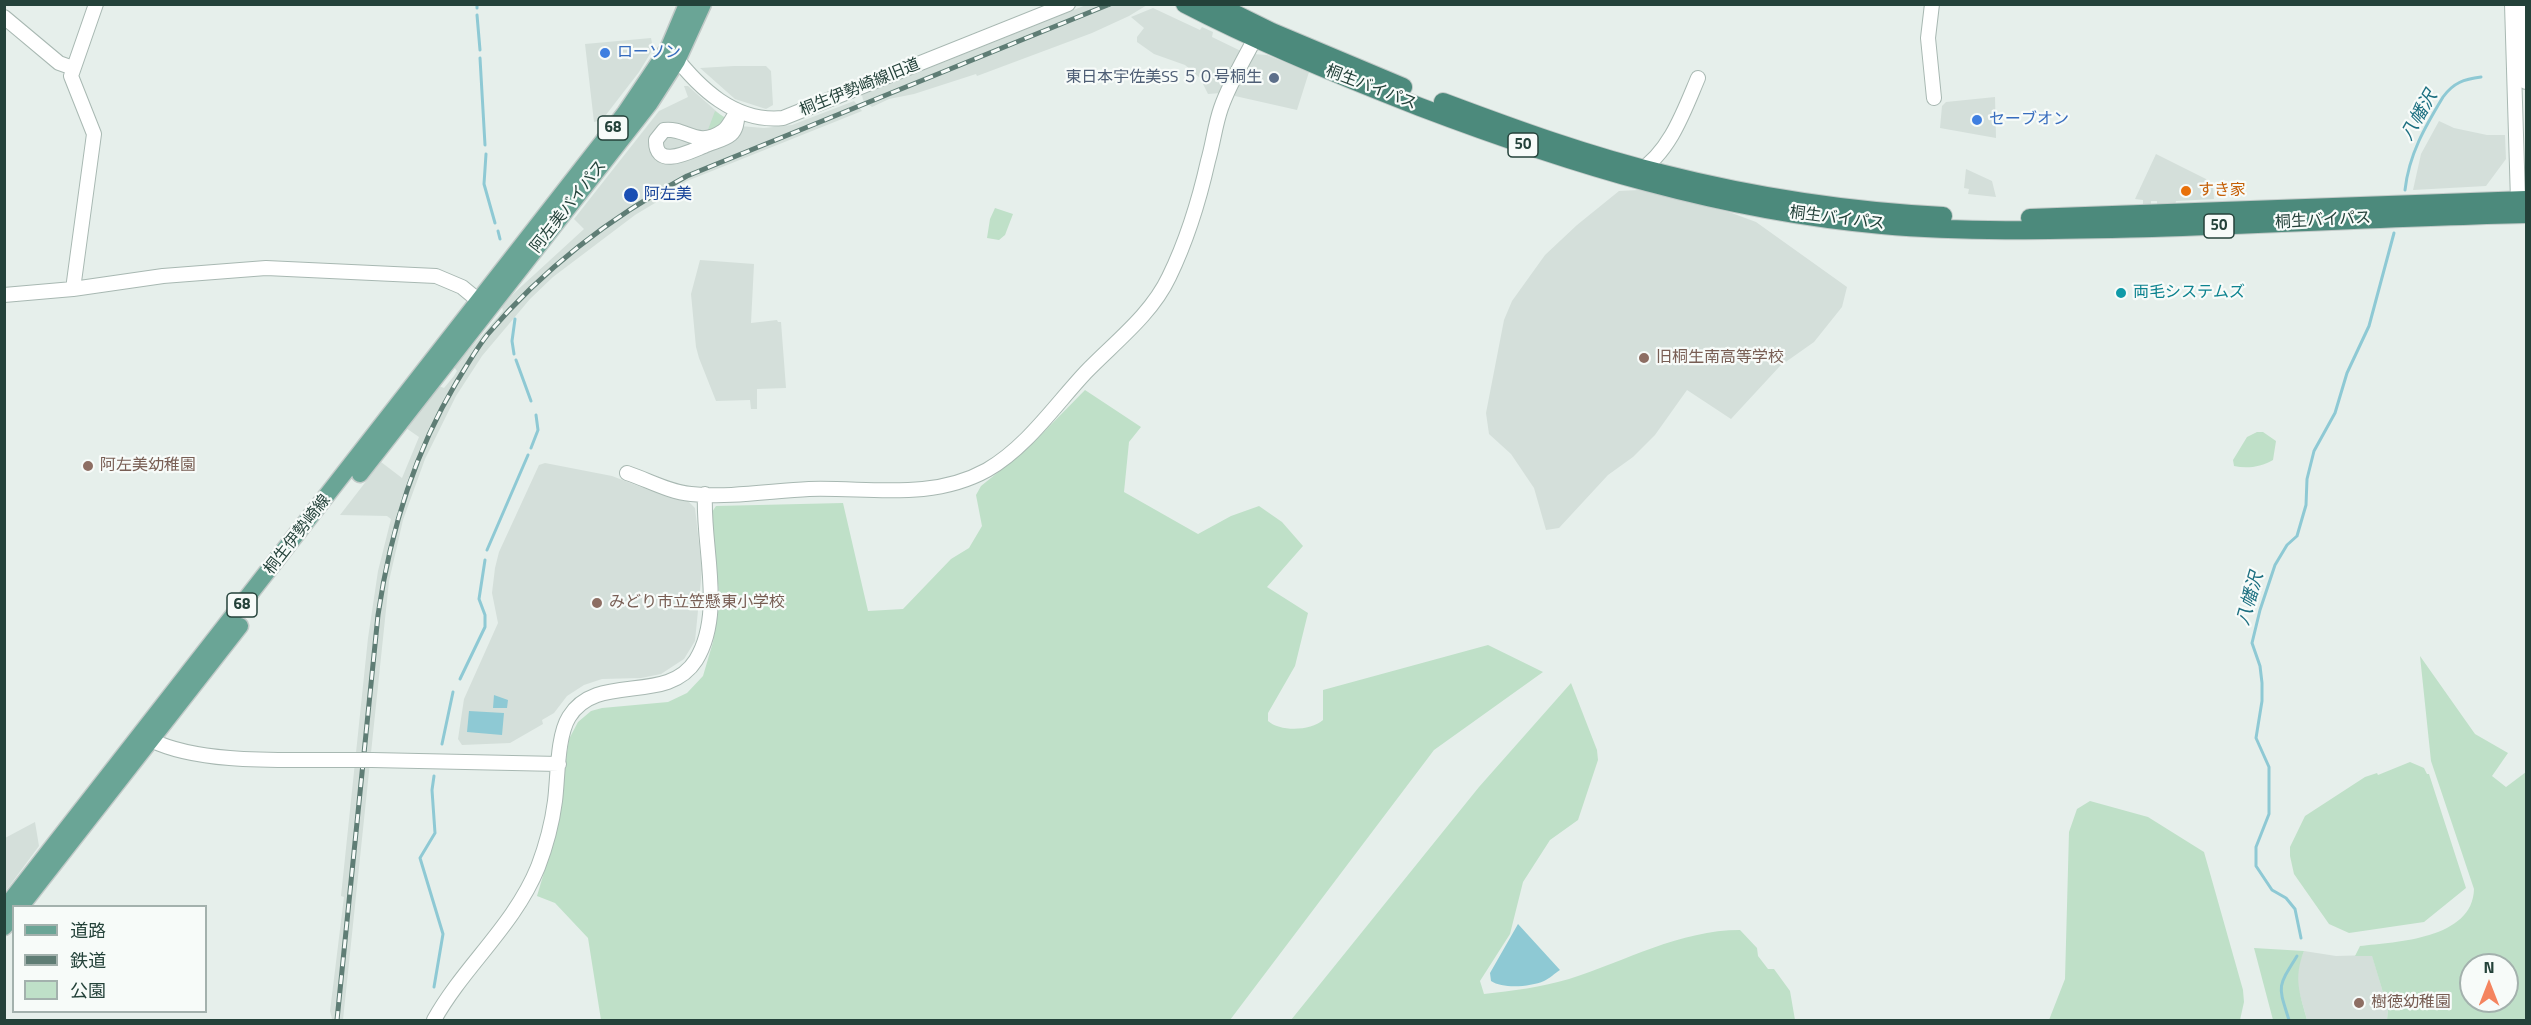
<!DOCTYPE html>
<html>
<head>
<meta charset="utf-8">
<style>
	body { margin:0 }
	#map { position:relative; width:2531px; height:1025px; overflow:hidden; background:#e6efeb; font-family:"Titillium Web","Noto Sans JP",sans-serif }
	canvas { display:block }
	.frame { position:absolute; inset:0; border:6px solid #24423a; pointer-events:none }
	.legend { position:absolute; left:12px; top:905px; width:195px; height:108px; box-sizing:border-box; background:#f7fbf9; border:2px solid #a3b1ad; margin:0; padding:8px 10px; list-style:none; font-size:18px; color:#24423a }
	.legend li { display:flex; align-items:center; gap:12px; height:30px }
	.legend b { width:30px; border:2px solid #a3b1ad }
	.north { position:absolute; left:2459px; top:953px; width:60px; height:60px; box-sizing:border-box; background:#f7fbf9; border:2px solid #a3b1ad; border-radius:50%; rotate:0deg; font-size:16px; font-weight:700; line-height:24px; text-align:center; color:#24423a }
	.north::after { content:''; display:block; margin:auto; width:21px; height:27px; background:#f4845f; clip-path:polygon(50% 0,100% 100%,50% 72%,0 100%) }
</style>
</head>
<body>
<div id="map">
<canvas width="2531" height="1025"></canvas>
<div class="frame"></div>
<ul class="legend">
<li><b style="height:8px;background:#6aa596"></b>道路</li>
<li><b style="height:8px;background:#5f7d75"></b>鉄道</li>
<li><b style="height:16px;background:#bfe0c8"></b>公園</li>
</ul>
<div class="north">N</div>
</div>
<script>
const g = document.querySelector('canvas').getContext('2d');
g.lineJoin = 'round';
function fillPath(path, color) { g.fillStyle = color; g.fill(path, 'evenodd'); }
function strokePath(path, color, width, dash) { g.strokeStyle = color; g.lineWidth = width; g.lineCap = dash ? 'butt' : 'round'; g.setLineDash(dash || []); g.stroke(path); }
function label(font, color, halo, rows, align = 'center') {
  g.font = font + ' "Titillium Web","Noto Sans JP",sans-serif'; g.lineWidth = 4.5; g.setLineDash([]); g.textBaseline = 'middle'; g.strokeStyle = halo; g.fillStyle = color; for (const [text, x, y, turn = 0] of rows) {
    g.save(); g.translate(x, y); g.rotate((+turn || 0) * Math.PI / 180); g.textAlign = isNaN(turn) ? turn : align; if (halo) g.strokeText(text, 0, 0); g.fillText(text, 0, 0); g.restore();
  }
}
fillPath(new Path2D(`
	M1086 5H1147L1129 16 1092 33 977 76 976 74 914 94 889 99 872 107 863 100 862 95Z
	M1153 8 1200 30 1202 27 1213 32 1212 37 1243 52 1221 93 1208 94 1200 78 1185 65 1154 54 1137 42V37L1144 28 1131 17Z
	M651 38 653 49 639 72 602 120 594 122 585 44Z
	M1253 54 1267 55 1309 72 1297 110 1235 96 1233 92Z
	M734 66H766L771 71 773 105 766 109 735 99 700 68Z
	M684 86H688L725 119 740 126 764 128 792 125 854 101 862 111 687 181 659 197 660 200 635 215 553 277 530 299 482 356 456 396 425 459 403 520 389 581 343 1020H334L332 1019 330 1011 344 897 341 896 368 638 378 571 391 519 387 516 340 515 381 462 402 478 419 437 406 428 439 386 444 388 454 376 457 371 454 367 503 311 502 307 512 295 584 229 574 219 659 111 688 97Z
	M1995 97 1996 138 1940 128 1942 106 1946 102Z
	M2439 121 2454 128 2487 135H2505L2506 159 2486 186 2413 190 2421 154Z
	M2156 154 2208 180 2213 188 2214 199 2176 201 2175 205H2157V201H2151V205L2143 206V200L2135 199Z
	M1966 169 1992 181 1996 197 1968 194 1969 189 1964 188Z
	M1639 190 1729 212 1756 222 1847 287 1842 307 1814 342 1780 366 1731 419 1687 390 1655 435 1633 457 1608 475 1559 528 1546 530 1534 488 1511 454 1489 434 1486 413 1504 320 1512 301 1545 255 1577 225 1619 191Z
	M700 260 754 264 751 323 777 320 778 322H781L786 388 757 389V409H751L750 400 716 401 699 358 696 347 691 294Z
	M545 463 612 476 649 490 686 499 695 508 702 570 695 641 684 659 661 674 641 678 602 679 584 685 567 696 554 713 542 720 543 724 510 743 462 745 458 739 464 699 498 623 492 593 495 568 499 552 539 465Z
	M35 822 39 846 5 892V838Z
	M2304 951 2336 956 2372 955 2388 1009 2387 1020H2307L2297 984V968Z`), '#d4dfda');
fillPath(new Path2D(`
	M715 111 727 119 723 126 706 135Z
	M995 208 1013 214 1005 235 999 240 987 238 990 219Z
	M1085 390 1141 427 1129 442 1124 492 1198 534 1231 516 1259 506 1282 522 1303 546 1267 587 1308 613 1295 666 1268 713V721C1280 732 1311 731 1323 720V690L1488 645 1543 672 1434 750 1230 1020H601L588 938 555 903 537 896 554 839 569 739 578 722 591 711 602 708 668 702 687 693 703 676 713 642 720 600 710 515 716 506 843 503 868 611 903 609 951 559 969 548 982 526 976 495 981 486 1028 448Z
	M2257 432H2263L2276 441 2273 460C2261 467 2247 469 2234 466L2233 460 2247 437Z
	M2420 656 2475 734 2508 753 2492 776 2506 787 2526 772V1020H2387L2388 1009 2372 956H2355L2360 946C2396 942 2473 939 2474 889L2431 761ZM2471 965H2507V1001H2471Z
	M1571 683 1597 750 1598 760 1578 820 1550 840 1523 882 1510 934 1480 981 1484 994C1512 991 1542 987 1569 979 1626 961 1680 930 1740 930L1757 948 1758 956 1768 969H1774L1790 991 1795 1020H1291L1479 787Z
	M2410 762 2424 768 2427 774H2429L2466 888 2424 922 2349 933 2329 924 2294 874 2290 856V847L2305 816 2365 777 2377 773 2378 775Z
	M2090 801 2148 817 2204 852 2243 990 2244 1002 2240 1020H2049L2065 979 2069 832 2077 809Z
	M2254 948 2304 951C2293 979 2300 993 2307 1020H2273Z`), '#bfe0c8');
fillPath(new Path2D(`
	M494 695 508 700 507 708H493Z
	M469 711 504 713 502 735 467 732Z
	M1518 924 1560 970C1555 973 1549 979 1544 981 1530 987 1503 989 1491 981L1490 973Z`), '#8ec9d4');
strokePath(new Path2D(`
	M477 8V4
	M477 15 480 50
	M480 58 485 145
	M486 154 484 184 495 223
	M2405 190C2409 154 2425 127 2443 97 2453 83 2464 79 2481 77
	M498 231 500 239
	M514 354 512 341 515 319
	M516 360 531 401
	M531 448 538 430 536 415
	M487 550 528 455
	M460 679 485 627V615L479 599 485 560
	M442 744 453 692
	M2301 938 2295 909 2286 898 2272 890 2256 866V847L2269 814V767L2256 738 2262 701V683L2260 666 2252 643 2260 610 2275 565 2287 545 2297 536 2306 505 2307 479 2314 451 2335 413 2347 373 2369 326 2394 233
	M434 987 443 934 420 858 435 833 432 790 434 776
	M2289 1020C2278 985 2277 988 2297 956`), '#8ec9d4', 3);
const tertiary = new Path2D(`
	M1932 4 1928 38 1934 98
	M2512 4 2518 200 2521 207
	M2524 4 2526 82
	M4 17 59 63 73 68
	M672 53C699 88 735 123 783 118L1068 4
	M738 112C737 119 737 129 731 134 724 140 712 142 704 146 689 152 655 170 656 140L664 130C686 127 697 149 723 131 729 127 732 117 738 112Z
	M1638 172C1670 152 1684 111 1698 78
	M73 289 94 134 71 76 96 4
	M4 295 73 289 163 276 266 268 436 276 462 287 485 306
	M627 473C648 480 669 492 691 494 730 498 770 491 809 489 869 487 931 501 987 470 1027 447 1055 405 1086 372 1115 342 1151 315 1169 277 1187 240 1199 201 1208 161 1213 144 1215 125 1221 108 1230 82 1246 56 1259 31
	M151 740C203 766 297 759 355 760
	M372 760 559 764
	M434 1020C464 966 514 926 538 867 546 846 552 824 555 801 558 778 557 736 569 717 597 671 667 706 696 660 725 613 702 545 705 494`);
const primary = new Path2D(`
	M360 474 650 103 677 61 703 4
	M21 906 240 626
	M4 909 625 113 668 49 687 4
	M4 927 14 916`);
const trunk = new Path2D(`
	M1185 4C1262 44 1340 76 1420 107 1570 164 1722 211 1882 225 1972 233 2062 230 2152 228 2277 224 2402 217 2526 214
	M1215 4 1272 32 1403 87
	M1443 102C1515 129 1589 156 1664 174 1755 197 1848 211 1943 216
	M2030 218 2526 200`);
strokePath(tertiary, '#a8b8b2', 16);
strokePath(primary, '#c2cac8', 19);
strokePath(trunk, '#c2cac8', 20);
strokePath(tertiary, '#fff', 14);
strokePath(primary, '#6aa596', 16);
strokePath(trunk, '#4c8a7c', 18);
const rail = new Path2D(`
	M337 1020 378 615C390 533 413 455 456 383 466 367 476 349 488 334 544 268 612 216 687 176L1110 4`);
strokePath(rail, '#5f7d75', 5);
strokePath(rail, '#f7fbf9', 3, [9]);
const tertiaryBridge = new Path2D(`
	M355 760H372`);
strokePath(tertiaryBridge, '#a8b8b2', 16, []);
strokePath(tertiaryBridge, '#fff', 14);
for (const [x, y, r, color] of [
	[605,53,6,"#3f7fe0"],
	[1274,78,6,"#5c6f8a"],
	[1977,120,6,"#3f7fe0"],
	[2186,191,6,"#e8710a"],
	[631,195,8,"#1a4fb4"],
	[2121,293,6,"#0f9aa8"],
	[1644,358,6,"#8d6e63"],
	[88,466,6,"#8d6e63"],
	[597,603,6,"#8d6e63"],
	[2359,1003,6,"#8d6e63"]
]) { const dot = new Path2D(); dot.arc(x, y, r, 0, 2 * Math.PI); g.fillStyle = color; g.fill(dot); strokePath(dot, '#f7fbf9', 2); }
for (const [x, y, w] of [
	[613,128,30],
	[1523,145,30],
	[2219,226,30],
	[242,605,30]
]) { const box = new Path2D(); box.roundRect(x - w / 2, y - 12, w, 24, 4.5); g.fillStyle = '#f7fbf9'; g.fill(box); strokePath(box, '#24423a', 1.5); }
label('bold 15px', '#24423a', null, [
	["68",613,128],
	["50",1523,145],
	["50",2219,226],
	["68",242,605]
]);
label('16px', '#366cbe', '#f7fbf9', [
	["ローソン",617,53],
	["セーブオン",1989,120]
], 'left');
label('16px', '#4e5e75', '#f7fbf9', [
	["東日本宇佐美SS ５０号桐生",1262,78]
], 'right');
label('16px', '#24423a', '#f7fbf9', [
	["桐生伊勢崎線旧道",860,88,-22],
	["桐生バイパス",1371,88,21],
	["阿左美バイパス",569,207,-52],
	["桐生バイパス",1837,219,7],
	["桐生バイパス",2323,221,-3],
	["桐生伊勢崎線",298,535,-52]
]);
label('16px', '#c56008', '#f7fbf9', [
	["すき家",2198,191]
], 'left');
label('16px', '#164399', '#f7fbf9', [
	["阿左美",644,195]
], 'left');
label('16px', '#0d838f', '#f7fbf9', [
	["両毛システムズ",2133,293]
], 'left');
label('16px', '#785e54', '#f7fbf9', [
	["旧桐生南高等学校",1656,358],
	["阿左美幼稚園",100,466],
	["みどり市立笠懸東小学校",609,603],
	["樹徳幼稚園",2371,1003]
], 'left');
label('italic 18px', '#1c6f80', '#f7fbf9', [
	["八幡沢",2420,116,-60],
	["八幡沢",2251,599,-74]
]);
</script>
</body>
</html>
